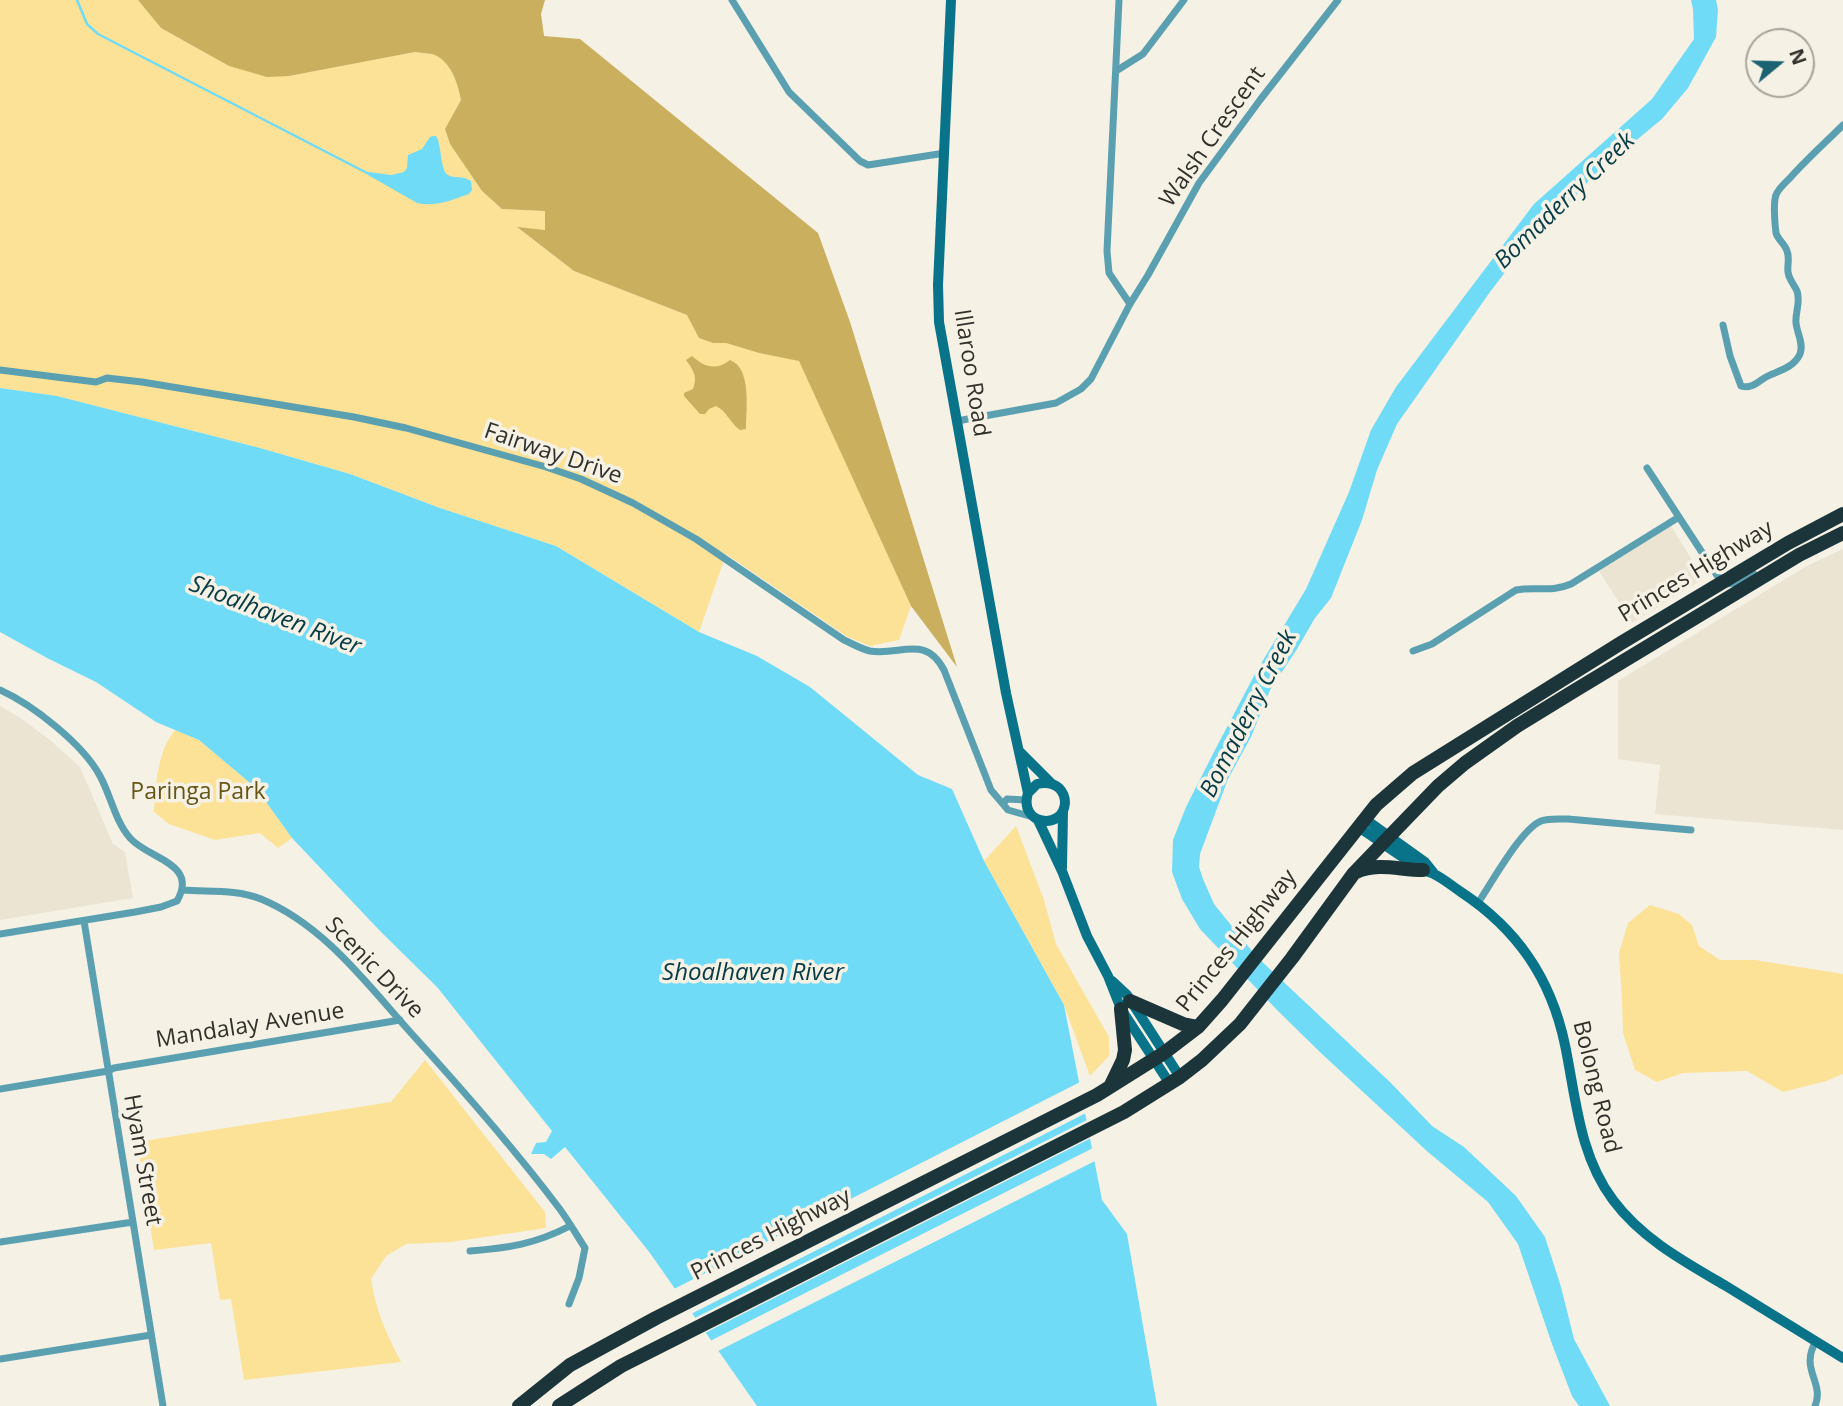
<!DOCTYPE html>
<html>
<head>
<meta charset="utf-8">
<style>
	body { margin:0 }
	#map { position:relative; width:1843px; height:1406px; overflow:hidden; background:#f5f1e5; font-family:"Open Sans",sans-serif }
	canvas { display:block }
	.north { position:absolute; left:1745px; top:28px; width:70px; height:70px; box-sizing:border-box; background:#f5f1e5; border:2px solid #a7a49b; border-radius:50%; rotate:71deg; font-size:19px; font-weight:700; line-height:28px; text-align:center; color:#31302b }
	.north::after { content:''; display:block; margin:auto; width:24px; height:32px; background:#1b6272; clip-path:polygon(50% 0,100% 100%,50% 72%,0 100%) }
</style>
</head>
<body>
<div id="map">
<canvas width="1843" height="1406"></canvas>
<div class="north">N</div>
</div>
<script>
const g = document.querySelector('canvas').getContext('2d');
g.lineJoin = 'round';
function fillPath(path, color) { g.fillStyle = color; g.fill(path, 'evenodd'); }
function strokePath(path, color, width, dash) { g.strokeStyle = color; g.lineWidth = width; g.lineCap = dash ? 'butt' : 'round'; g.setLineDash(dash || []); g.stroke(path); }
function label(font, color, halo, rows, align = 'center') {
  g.font = font + ' "Open Sans",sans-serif'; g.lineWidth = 7; g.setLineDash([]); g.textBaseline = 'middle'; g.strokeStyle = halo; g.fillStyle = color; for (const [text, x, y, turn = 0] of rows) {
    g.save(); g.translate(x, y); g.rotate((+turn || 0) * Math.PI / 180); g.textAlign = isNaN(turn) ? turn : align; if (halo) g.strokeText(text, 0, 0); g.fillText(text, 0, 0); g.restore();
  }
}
fillPath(new Path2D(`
	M1671 526 1702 576 1700 581 1632 623 1599 571Z
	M1843 549V830L1655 814 1660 765 1618 759V681L1805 567Z
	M0 706 22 719 51 741 80 767 113 844 125 852 133 898 0 920Z`), '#ebe4d2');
fillPath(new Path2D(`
	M0 0H138L161 28 229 66 289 76 415 52C420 53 426 53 432 54 451 60 458 84 461 100L445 129 450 144 482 191 502 209 546 211 545 230 518 228 574 271 687 315 713 343H726L759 353 799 360 911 606 899 640 870 646 846 636 726 554 699 632 556 546 440 508 350 474 260 448 57 396 0 388Z
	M175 730 199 740 256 788 292 838 278 848 260 833 215 840 169 824 154 812C156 784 157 752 175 730Z
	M1016 826 1044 900 1056 944 1109 1037V1056L1090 1076 1064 1005 984 861Z
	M1650 905 1679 914 1692 925 1699 946 1720 960H1755L1843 974V1074L1826 1081 1783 1092 1747 1071 1683 1073 1657 1082 1635 1070 1623 1033 1622 999 1619 953 1628 923Z
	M425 1060 545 1212 546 1228 451 1242 406 1244 386 1256 371 1279C376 1311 386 1333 401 1362L244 1380 231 1299 220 1300 211 1243 154 1250 137 1142 391 1102Z`), '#fce296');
fillPath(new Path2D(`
	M138 0H545L541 14 544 36 580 39 818 233 850 322 957 667 911 606 799 361 759 353 726 343H713L699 338 687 315 574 271 517 227 545 230V211L502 209 482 191 450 144 445 129 461 100C458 84 451 60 432 54 426 53 420 53 415 52L289 76 267 77 229 66 161 28Z
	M692 356C704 367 716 371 730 360 752 368 746 410 746 429L740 430C729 422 727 411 716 406L709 409 705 414H700L684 396V393L693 389C698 376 693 370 686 360Z`), '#c9af5e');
fillPath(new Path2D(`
	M1691 0H1716L1718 10 1716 37 1688 88 1662 119 1592 177 1550 227 1512 263 1490 292 1397 424 1377 470 1362 520 1331 598 1315 618 1297 649 1270 690 1251 737 1228 779 1200 854 1199 867 1203 879 1214 904 1256 956 1391 1083 1432 1126 1464 1147 1516 1196 1545 1237 1561 1287 1574 1339 1610 1406H1579L1572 1396 1552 1344 1518 1244 1488 1202 1428 1152 1322 1054 1277 1010 1200 929 1182 899 1172 872 1173 840 1186 807 1216 748 1256 672 1306 589 1349 492 1371 430 1396 387 1534 204 1652 99 1694 39 1693 9Z
	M433 136H436C442 145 440 171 448 175 454 179 462 175 471 181L472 190 469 194C452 200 436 207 417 203L368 175 367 173 369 172 391 175 404 172 407 168 408 155 422 149 430 137Z
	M0 388 57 396 260 448 350 474 440 508 556 546 699 632 757 656 810 687 918 775 952 789 984 861 1064 1005 1102 1200 1127 1234 1157 1406H757L650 1253 565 1147 551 1159 544 1154H531L536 1143 546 1142 552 1131 437 987 381 932 292 838 256 788 199 740 156 722 96 682 49 659 0 632Z`), '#70dbf6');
fillPath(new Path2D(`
	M1084 1080 1090 1111 689 1315 672 1290Z
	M1091 1118 1095 1136 703 1334 693 1319Z
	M1097 1146 1099 1159 716 1352 708 1342Z`), '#f5f1e5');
strokePath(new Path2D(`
	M77 0 87 24 98 34 367 173`), '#70dbf6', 2.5);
strokePath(new Path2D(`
	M732 0 789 92 860 161 868 165 945 153
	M1119 0 1107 251 1109 273 1130 304
	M1116 71 1143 54 1184 0
	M1723 325 1730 356 1741 386C1753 390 1760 379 1770 375 1781 370 1794 367 1800 354 1804 344 1797 333 1796 323 1795 312 1801 302 1797 291 1794 284 1789 280 1788 272 1787 265 1790 258 1787 251 1785 244 1778 240 1776 233 1775 226 1773 202 1776 195 1778 189 1785 183 1790 178 1806 160 1825 143 1843 125
	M0 370 96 382 107 378 142 382 354 417 406 428 546 467 581 479 633 503 696 539 844 640C853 644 861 649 870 651 900 656 925 634 944 670L991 790 1008 810 1033 817
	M957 421 1056 403 1081 389 1091 379 1130 304 1148 275 1199 183 1260 100 1338 0
	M1647 468 1722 583C1734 586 1744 580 1754 574
	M1413 651 1432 644 1516 590C1537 586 1550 593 1571 584L1679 517
	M0 690C33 705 83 744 100 776 111 796 115 821 130 838 148 859 199 863 177 901L161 907 135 912 0 934
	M1003 804 1007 799 1026 800
	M183 890C209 892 237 889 261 899 324 925 367 984 411 1033 462 1089 513 1147 559 1208 568 1220 576 1234 585 1248L579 1278 569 1304
	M1478 903C1491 884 1521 829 1541 821 1549 818 1558 819 1568 819L1691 830
	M84 921 163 1406
	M0 1089 108 1071 114 1068 400 1020
	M0 1242 133 1222
	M470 1251C509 1248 535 1244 570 1226
	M0 1359 151 1335
	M1815 1406C1825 1382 1799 1370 1816 1341`), '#5ba0b1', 7);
strokePath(new Path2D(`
	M951 0 938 285 939 322 1006 693 1028 793C1018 825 1063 831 1065 803 1065 797 1063 792 1059 788 1052 782 1045 782 1037 784L1028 793
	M1019 751 1051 783
	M1365 819 1425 862 1433 872
	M1038 820 1062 871 1087 936 1108 976 1121 1009 1170 1084
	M1358 827C1379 840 1399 856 1420 868 1424 871 1430 872 1434 874 1444 879 1452 886 1461 892 1517 929 1551 978 1565 1045 1576 1098 1579 1155 1613 1200 1642 1239 1685 1262 1726 1286 1765 1310 1804 1334 1843 1358
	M1062 868 1063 811
	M1112 981 1127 995 1180 1077`), '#097489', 10);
strokePath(new Path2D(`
	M1356 872C1379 862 1399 870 1423 870
	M1130 1001 1183 1024 1198 1027
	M1110 1087 1123 1060 1125 1050 1121 1009
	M519 1406 570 1365 656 1318 1097 1095 1164 1053 1198 1027 1222 1000 1376 805 1413 773 1621 643 1788 543 1843 514
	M559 1406 621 1366 1124 1112 1180 1077 1202 1060 1240 1024 1292 958 1354 873 1438 786 1465 763 1517 726 1574 691 1799 555 1843 533`), '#1b353b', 14);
label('23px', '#31302b', '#f5f1e5', [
	["Walsh Crescent",1213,137,-55],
	["Illaroo Road",971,373,81],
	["Fairway Drive",553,454,19],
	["Princes Highway",1696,572,-31],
	["Princes Highway",1237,941,-51],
	["Scenic Drive",374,968,46],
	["Mandalay Avenue",250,1026,-9],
	["Bolong Road",1596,1087,76],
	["Hyam Street",142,1160,80],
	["Princes Highway",771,1235,-27]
]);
label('23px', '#675518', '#f5f1e5', [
	["Paringa Park",198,792]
]);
label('italic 24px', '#073b46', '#f5f1e5', [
	["Bomaderry Creek",1565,201,-44],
	["Shoalhaven River",275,616,21],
	["Bomaderry Creek",1249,714,-63],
	["Shoalhaven River",753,973]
]);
</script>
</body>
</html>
